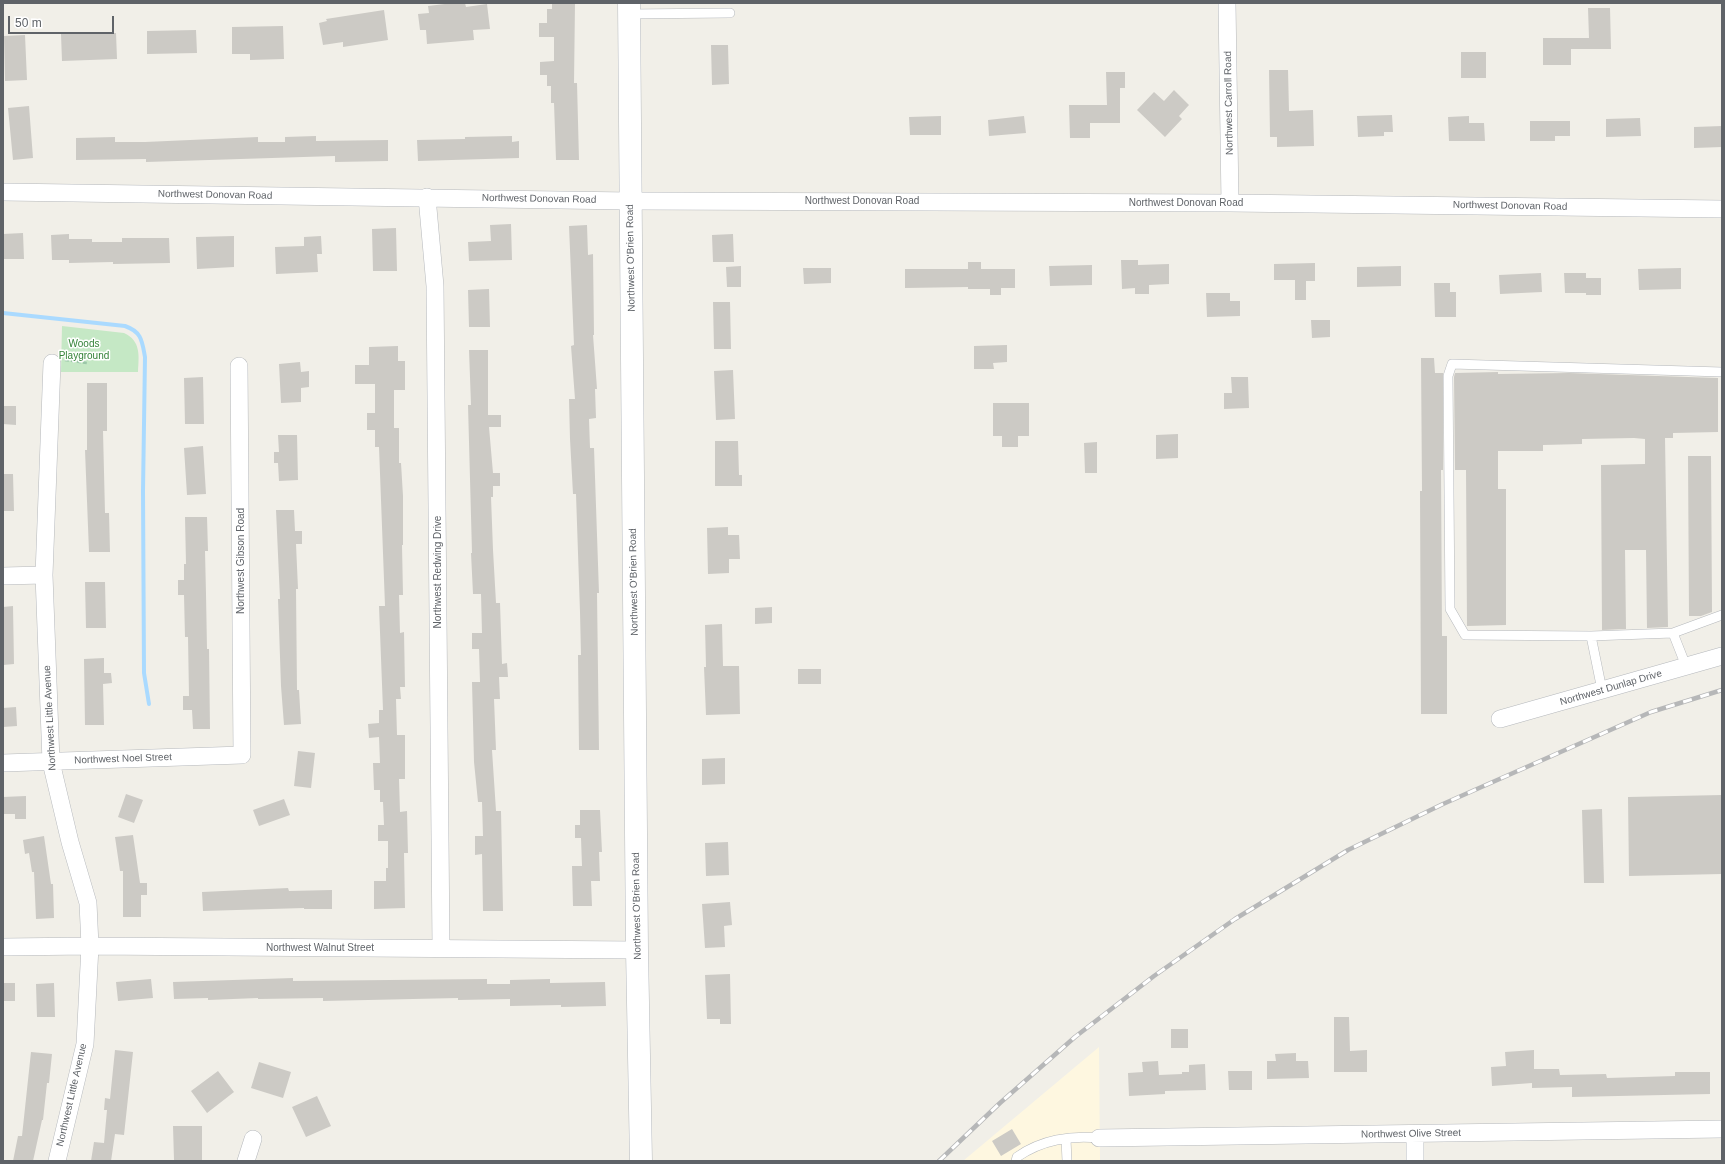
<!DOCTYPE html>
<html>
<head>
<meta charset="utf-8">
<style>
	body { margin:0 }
	#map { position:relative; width:1725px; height:1164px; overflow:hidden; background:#f1efe8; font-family:Helvetica,sans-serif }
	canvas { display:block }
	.frame { position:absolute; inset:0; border:4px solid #5f6368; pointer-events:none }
	.scale { position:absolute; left:8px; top:16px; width:106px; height:18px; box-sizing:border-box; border:2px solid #5f6368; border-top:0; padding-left:5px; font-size:12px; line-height:14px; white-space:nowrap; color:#5f6368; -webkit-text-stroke:3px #fff; paint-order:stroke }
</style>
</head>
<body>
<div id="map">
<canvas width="1725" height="1164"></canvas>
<div class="frame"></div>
<div class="scale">50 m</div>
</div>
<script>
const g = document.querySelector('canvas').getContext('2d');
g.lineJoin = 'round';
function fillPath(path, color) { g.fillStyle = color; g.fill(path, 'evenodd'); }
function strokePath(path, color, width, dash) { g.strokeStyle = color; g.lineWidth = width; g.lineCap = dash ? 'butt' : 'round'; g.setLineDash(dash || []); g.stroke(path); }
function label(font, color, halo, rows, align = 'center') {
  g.font = font + ' Helvetica,sans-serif'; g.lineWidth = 3; g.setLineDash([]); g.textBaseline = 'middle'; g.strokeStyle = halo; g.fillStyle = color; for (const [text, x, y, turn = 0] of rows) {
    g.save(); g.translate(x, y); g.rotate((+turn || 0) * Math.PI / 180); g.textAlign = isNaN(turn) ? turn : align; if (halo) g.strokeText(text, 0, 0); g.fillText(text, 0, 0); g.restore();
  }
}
fillPath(new Path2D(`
	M1099 1047 1100 1161H963Z`), '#fef7e0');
fillPath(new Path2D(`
	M62 326 124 333C141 341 139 355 138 372H61Z`), '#c5e8c5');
strokePath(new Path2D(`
	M3 313 125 326C142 332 142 341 145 357L143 491 144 673 149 704`), '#aadaff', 4);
fillPath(new Path2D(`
	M453 3H465L466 7 487 4 490 29 473 30 474 40 427 44 426 30H420L418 14 429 13 428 6Z
	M552 3H575L574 83H577L579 160H556L554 103H551V86H547V75H540V62L554 61V37H539V23H547V9H552Z
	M1588 8H1610L1611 49H1571V65H1543V38H1589Z
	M384 10 388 40 343 47V42L323 45 319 23 327 21 326 19Z
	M283 26 284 59 250 60V54H232V27Z
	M196 30 197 53 147 54V31Z
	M116 33 117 59 62 61 61 34Z
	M25 35 27 80 5 81 4 36Z
	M711 45H728L729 84 712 85Z
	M1461 52H1486V78H1461Z
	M1269 70H1288L1289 111 1313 110 1314 146 1277 147V137H1270Z
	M1106 72H1125V88H1120V123H1090V138H1070L1069 105H1107Z
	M1174 90 1189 105 1179 116 1182 119 1165 137 1137 110 1154 92 1164 101Z
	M29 106 33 158 13 160 8 108Z
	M1392 115 1393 132H1384V136L1358 137 1357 116Z
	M941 116V135H910L909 117Z
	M1024 116 1026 133 989 136 988 120Z
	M1469 116V123H1484L1485 141H1449L1448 117Z
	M1640 118 1641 136 1606 137V119Z
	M1530 121H1570V136H1555V141H1530Z
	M1722 126V147L1694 148V127Z
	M316 136V141L388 140V161L335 162V156L146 162V159L76 160V138L115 137V142H145L258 137V142H285V137Z
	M512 136V142L519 141V158L418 161 417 140 465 139V137Z
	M511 224 512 260 469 261 468 242 491 241 490 225Z
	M587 225 588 255 593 254 594 335H593L597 389H595L596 418 589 419 590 448H594L599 593H597L599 750H579L578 655H581L580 612 576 494H573L570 439 569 399H575L571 346 574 345 569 226Z
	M396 228 397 271H373L372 229Z
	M23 233 24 259H3V234Z
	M69 234V239H92V242H122V238H169L170 263 113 264V262L69 263V260H52L51 235Z
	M733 234 734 262H713L712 235Z
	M234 236V267L197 269 196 237Z
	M321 236 322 254H317L318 272 276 274 275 247 304 246V237Z
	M1121 260H1138V265L1169 264V284L1149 285V294H1135V288L1122 289Z
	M968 262H981V269H1015V288H1001V295H990V289H968V287L905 288V269H968Z
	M1315 263V281H1306V300H1295V280H1274V264Z
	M1092 265V285L1050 286 1049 266Z
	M741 266V287H727L726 267Z
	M1401 266V286L1357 287V267Z
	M803 268H831V283L804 284Z
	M1681 268V289L1639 290 1638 269Z
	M1541 273 1542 292 1500 294 1499 275Z
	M1564 273H1586V278H1601V295H1586V293H1565Z
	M1434 283H1450V292H1456V317H1435Z
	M489 289 490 327H469L468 290Z
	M1206 293H1230V301H1240V316L1207 317Z
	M713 302H730L731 349H714Z
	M1311 320H1330V337L1312 338Z
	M1007 345V362L993 363 994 369H974V346Z
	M398 346V361H405V390H394V428H399V463H401L403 496V545H402L403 595H399L400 633 404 632 405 687H400L401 699H396L397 735H405V779H399L400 812 407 811 408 853H404L405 908 374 909V881H386V868H388V841H378V825H384L383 802H380V790H374L373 763H380L379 737 369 738 368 724 379 723V710H383L379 606H385L379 447H375V430H367V413H375V384H355V365H369V347Z
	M469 350H488V415H501V427H489L493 473H500V486H493V497H491L493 550 496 603H500L502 664 507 663 508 677H499L500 699H494L496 750H492L496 811H501L503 911H483L482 854 475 855V836H483L482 802H478L474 762 472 682H480L479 649H472V633H482L481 594H473L471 553H472L468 405H471Z
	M1421 358H1434L1435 373H1443V470H1441L1442 636H1447V714H1421L1420 491H1422Z
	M300 362 301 372 309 371V387L301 388V402L281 403 279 364Z
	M733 370 735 419 716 420 714 371Z
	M1498 372V374L1569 373 1718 378V432L1673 433V438H1665L1668 627 1647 628 1646 550H1625L1626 629 1602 630 1601 465 1645 464V439L1634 438 1582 439V444L1543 445V451H1498V489H1506V625L1467 626 1466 470H1455L1454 377 1455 373Z
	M203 377 204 424H185L184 378Z
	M1231 377H1248L1249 408 1224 409V393H1232Z
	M87 383H107V431H103L105 513H109L110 552H89L85 450H87Z
	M993 403H1029V436H1018V447H1002V436H993Z
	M3 406H16V425L3 424Z
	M1178 434V458L1156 459V435Z
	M278 435H297L298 480 279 481 278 463H274V452H279Z
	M715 441H738L739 475H742V486H715Z
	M1097 442V473H1085L1084 443Z
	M203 446 206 494 187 495 184 448Z
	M1688 456H1711L1712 612 1701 616H1689Z
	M3 474H13L14 511H3Z
	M276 510H294L295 531H302V544H296L298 589H296L297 690H299L301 724 284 725 281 686 278 599H280Z
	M185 517H207L208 551H205L206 594 207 649H209L210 729H193L192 710H183V696H189L188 637H185L184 595H178V580H184V564H186Z
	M728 527V535H739L740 559H729V573L708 574 707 528Z
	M85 582H105L106 628H86Z
	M13 606 14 664 3 665V607Z
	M772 607V623L755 624V608Z
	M722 624 723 666H739L740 714 706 715 704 667H706L705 625Z
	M104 658V673H111L112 683 103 684 104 725H85L84 659Z
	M798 669H821V684H798Z
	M16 707 17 726 3 727V708Z
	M298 751 315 753 311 788 294 786Z
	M725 758V784L702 785V759Z
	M126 794 143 800 134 823 118 817Z
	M1722 795V874L1629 876 1628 797Z
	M26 796V819H15V814H3V797Z
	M284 799 290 815 259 826 253 810Z
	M1602 809 1604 883H1584L1582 810Z
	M580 810H600L602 852H599L600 881H591L592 906H573L572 866H582L581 838H575V825H580Z
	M133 835 140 883H147V895H141V917H123V871H120L115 837Z
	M44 836 51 884H53L54 918 36 919 34 872H32L29 853 25 854 23 840Z
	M728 842 729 875 706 876 705 843Z
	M288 888 289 891 332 890V909H304V908L203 911 202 892Z
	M730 902 732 925 724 926 725 947 705 948 702 904Z
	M730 974 731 1024H720V1019H707L705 975Z
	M293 978V981L487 979V984H510V980L550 979V983L605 982 606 1006 561 1007V1005L510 1006V999L458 1000V998L323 1001V998L258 999V998L208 1000V998L174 999 173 982Z
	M151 979 153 998 118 1001 116 982Z
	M3 983H15V1001H3Z
	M54 983 55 1017H37L36 984Z
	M1334 1017H1349L1350 1051 1367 1050V1072H1334Z
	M1171 1029H1188V1048H1171Z
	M115 1050 133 1052 124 1135 115 1134 111 1161H91L94 1142 104 1143 107 1110H104L105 1098 110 1099Z
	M1534 1050V1069H1559L1560 1075 1606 1074 1607 1078 1675 1076V1072H1710V1094L1572 1097V1087L1532 1088V1083L1492 1086 1491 1067 1506 1066 1505 1052Z
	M31 1052 52 1054 49 1083H47L43 1120H42L33 1161H13L18 1136H22Z
	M1296 1053V1061H1308L1309 1078 1267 1079V1061H1276L1275 1054Z
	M1158 1061 1159 1075 1182 1074V1072H1189V1065L1205 1064 1206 1090 1165 1091V1094L1129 1096 1128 1073 1143 1072 1142 1062Z
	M259 1062 291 1072 283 1098 251 1088Z
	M218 1071 234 1092 207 1113 191 1091Z
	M1228 1071H1252V1090H1229Z
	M317 1096 331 1126 306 1137 292 1107Z
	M173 1126H202V1160H174Z
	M1012 1129 1021 1144 1001 1156 992 1141Z`), '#cccac5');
const lane = new Path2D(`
	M629 14 730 13
	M1722 372 1452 364 1448 376 1450 609 1465 635 1591 636 1673 633 1722 615
	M1673 633 1686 666
	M1591 636 1602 690
	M1066 1139 1067 1161
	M1016 1161 1017 1157C1041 1140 1071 1135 1099 1138`);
const street = new Path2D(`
	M1227 3 1230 203
	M3 192 630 201 1230 203 1722 209
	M427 197 435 286 441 947
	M52 363 44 575 51 762 70 842 88 903 90 946 85 1044 57 1161
	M3 576 44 575
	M1500 719 1722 656
	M3 763 242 755 239 366
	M3 947 90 946 637 950
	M1415 1134V1161
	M1099 1138 1722 1129
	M246 1161 253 1139`);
const secondary = new Path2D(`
	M629 3 637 950 641 1161`);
strokePath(lane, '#b5b8bc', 10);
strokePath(street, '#b5b8bc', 18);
strokePath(secondary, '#b6babf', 23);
strokePath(new Path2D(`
	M65 360 87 363`), '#9cc7a9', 2.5, [4, 2]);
strokePath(lane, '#fff', 9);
strokePath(street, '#fff', 17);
strokePath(secondary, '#fff', 22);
const rail = new Path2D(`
	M939 1161 1000 1103 1075 1037 1154 976 1235 919 1348 850 1443 804 1651 712 1722 690`);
strokePath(rail, '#b6b7b8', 4.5);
strokePath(rail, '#fff', 3, [9]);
label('10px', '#5f6368', '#fff', [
	["Northwest Carroll Road",1229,103,-91],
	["Northwest Donovan Road",215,195,1],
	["Northwest Donovan Road",539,199,1],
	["Northwest Donovan Road",862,201],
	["Northwest Donovan Road",1186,203],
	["Northwest Donovan Road",1510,206,1],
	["Northwest O'Brien Road",631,258,-91],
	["Northwest Gibson Road",241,561,-90],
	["Northwest Redwing Drive",438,572,-90],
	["Northwest O'Brien Road",634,582,-91],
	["Northwest Dunlap Drive",1611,688,-16],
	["Northwest Little Avenue",50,718,-93],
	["Northwest Noel Street",123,759,-2],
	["Northwest O'Brien Road",637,906,-91],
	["Northwest Walnut Street",320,948],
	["Northwest Little Avenue",72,1095,-77],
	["Northwest Olive Street",1411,1134,-1]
]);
label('10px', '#348238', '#fff', [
	["Woods",84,344],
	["Playground",84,356]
]);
</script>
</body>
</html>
